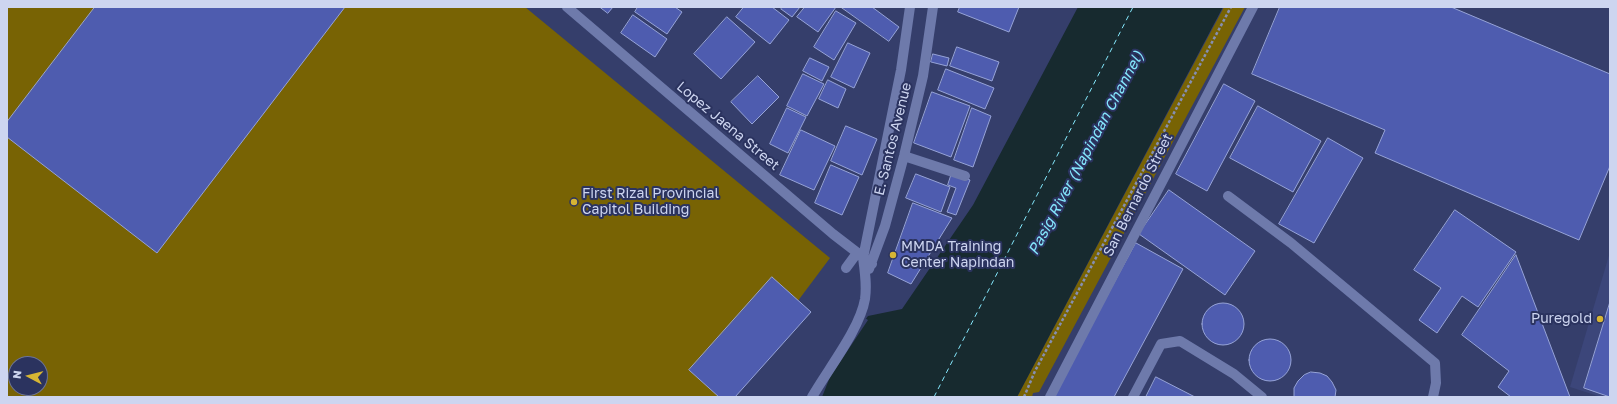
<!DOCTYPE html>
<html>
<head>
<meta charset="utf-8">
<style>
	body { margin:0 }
	#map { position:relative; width:1617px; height:404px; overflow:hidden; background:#353e6b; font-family:"Golos Text",sans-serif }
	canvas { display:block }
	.frame { position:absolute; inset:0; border:8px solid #cdd5f0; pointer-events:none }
	.north { position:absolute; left:8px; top:356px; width:40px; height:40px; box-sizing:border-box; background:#2b335f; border:1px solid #6c7499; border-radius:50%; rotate:277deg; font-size:11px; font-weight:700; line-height:16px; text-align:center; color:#cdd5f0 }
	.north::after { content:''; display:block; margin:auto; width:14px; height:18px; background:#d6b534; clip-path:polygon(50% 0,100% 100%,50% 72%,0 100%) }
</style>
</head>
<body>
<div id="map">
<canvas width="1617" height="404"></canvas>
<div class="frame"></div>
<div class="north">N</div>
</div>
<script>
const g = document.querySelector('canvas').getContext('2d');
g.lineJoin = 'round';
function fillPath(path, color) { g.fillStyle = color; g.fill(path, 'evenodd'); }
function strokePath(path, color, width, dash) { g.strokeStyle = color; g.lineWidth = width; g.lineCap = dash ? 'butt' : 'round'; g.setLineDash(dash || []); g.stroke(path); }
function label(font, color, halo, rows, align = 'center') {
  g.font = font + ' "Golos Text",sans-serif'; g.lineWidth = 4; g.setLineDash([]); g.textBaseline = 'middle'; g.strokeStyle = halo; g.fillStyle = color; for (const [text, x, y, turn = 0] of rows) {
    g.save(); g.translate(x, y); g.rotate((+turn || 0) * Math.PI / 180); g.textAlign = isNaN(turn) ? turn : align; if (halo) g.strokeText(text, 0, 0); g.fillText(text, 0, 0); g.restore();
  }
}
fillPath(new Path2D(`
	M1610 252V397H1601L1570 387Z`), '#3c467a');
fillPath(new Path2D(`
	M7 7H525L830 258 726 397H7ZM16 364H40V388H16Z
	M1224 7H1245L1039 392 1033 393 1032 397H1017Z`), '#786304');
fillPath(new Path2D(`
	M1078 7H1223L1017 397H807L868 316 902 309 973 205Z`), '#172a2f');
fillPath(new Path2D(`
	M865 318 868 320 830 377 822 397H805Z`), '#353e6b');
strokePath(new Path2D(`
	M934 397 1133 7`), '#84e7fc', 1, [5, 4]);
const building = new Path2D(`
	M95 7H345L157 253 7 137V122Z
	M600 7H613L608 13Z
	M638 7H675L682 12 667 34 635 12Z
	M744 7H772L789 20 770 44 736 17Z
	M783 7H800L792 17 781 9Z
	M805 7H836L818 32 797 17Z
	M841 7H872L899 27 889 41Z
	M960 7H1019L1009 32 958 12Z
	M1280 7H1451L1610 74V166L1579 240 1375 153 1385 130 1252 74Z
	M836 11 856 23 834 60 814 47Z
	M633 15 667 39 655 57 621 33Z
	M727 17 755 42 721 79 694 54Z
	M848 43 870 53 854 88 831 77Z
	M957 47 999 62 992 81 950 66Z
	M933 54 949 58 947 66 931 62Z
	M810 58 829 67 822 81 803 71Z
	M946 69 994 88 985 109 938 90Z
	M803 74 824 84 807 116 787 106Z
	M758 76 779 97 752 124 731 102Z
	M828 80 846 89 838 108 819 99Z
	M1224 84 1255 101 1207 191 1176 174Z
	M932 92 970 106 951 157 914 143Z
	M1258 106 1321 141 1293 192 1230 158Z
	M787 108 806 117 788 153 770 144Z
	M972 108 991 116 973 167 954 160Z
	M846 126 877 139 862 175 831 161Z
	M801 130 835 146 814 190 780 175Z
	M1328 138 1363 158 1314 243 1279 224Z
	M831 165 859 177 842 215 815 203Z
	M952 173 970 180 956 215 947 212 956 188 948 185Z
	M916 174 950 187 941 212 906 198Z
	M1169 190 1255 251 1225 295 1139 234Z
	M913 203 952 218 911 284 888 273Z
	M1455 210 1516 252 1478 307 1462 296 1437 333 1419 320 1441 288 1414 270Z
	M1136 243 1183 269 1114 397H1053Z
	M1516 255 1570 397H1511L1498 387 1509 371 1462 335Z
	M772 277 811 312 735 397H719L689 370Z
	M1610 302V397L1584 388Z
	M1202 324a21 21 0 1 1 42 0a21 21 0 1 1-42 0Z
	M1249 360a21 21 0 1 1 42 0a21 21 0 1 1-42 0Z
	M1311 372 1320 373 1327 376 1332 382 1336 390 1335 397H1294V388L1298 381 1304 375Z
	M1156 377 1195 397H1146Z`);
fillPath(building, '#4e5caf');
strokePath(building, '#96a3d7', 1);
strokePath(new Path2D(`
	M1024 397 1035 371 1231 7`), '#868fb2', 2.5, [3, 2]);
strokePath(new Path2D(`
	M567 7 833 234 872 264
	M904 156 965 176
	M1228 196 1291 243 1435 363 1436 383 1433 397
	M846 268 857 253
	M869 269 885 226 904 156 923 76 933 7
	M812 397C828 369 860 329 865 299 867 285 865 272 863 258L901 70 910 7
	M1050 397 1253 7
	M1133 397 1161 344 1180 341 1234 374 1262 397`), '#6e7aab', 10);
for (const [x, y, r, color] of [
	[574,202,4,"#d6b534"],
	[893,255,4,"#d6b534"],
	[1600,319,4,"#d6b534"]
]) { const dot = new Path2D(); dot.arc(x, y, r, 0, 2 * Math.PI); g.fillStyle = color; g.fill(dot); strokePath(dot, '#2b335f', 1.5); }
label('14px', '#cdd5f0', '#2b335f', [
	["Lopez Jaena Street",728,126,40],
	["E. Santos Avenue",893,139,-76],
	["San Bernardo Street",1138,195,-63]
]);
label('14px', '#cdd5f0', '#2b335f', [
	["First Rizal Provincial",582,194],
	["Capitol Building",582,210],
	["MMDA Training",901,247],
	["Center Napindan",901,263],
	["Puregold",1592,319,"right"]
], 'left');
label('italic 15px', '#84e7fc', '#2b335f', [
	["Pasig River (Napindan Channel)",1086,153,-62]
]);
</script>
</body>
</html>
